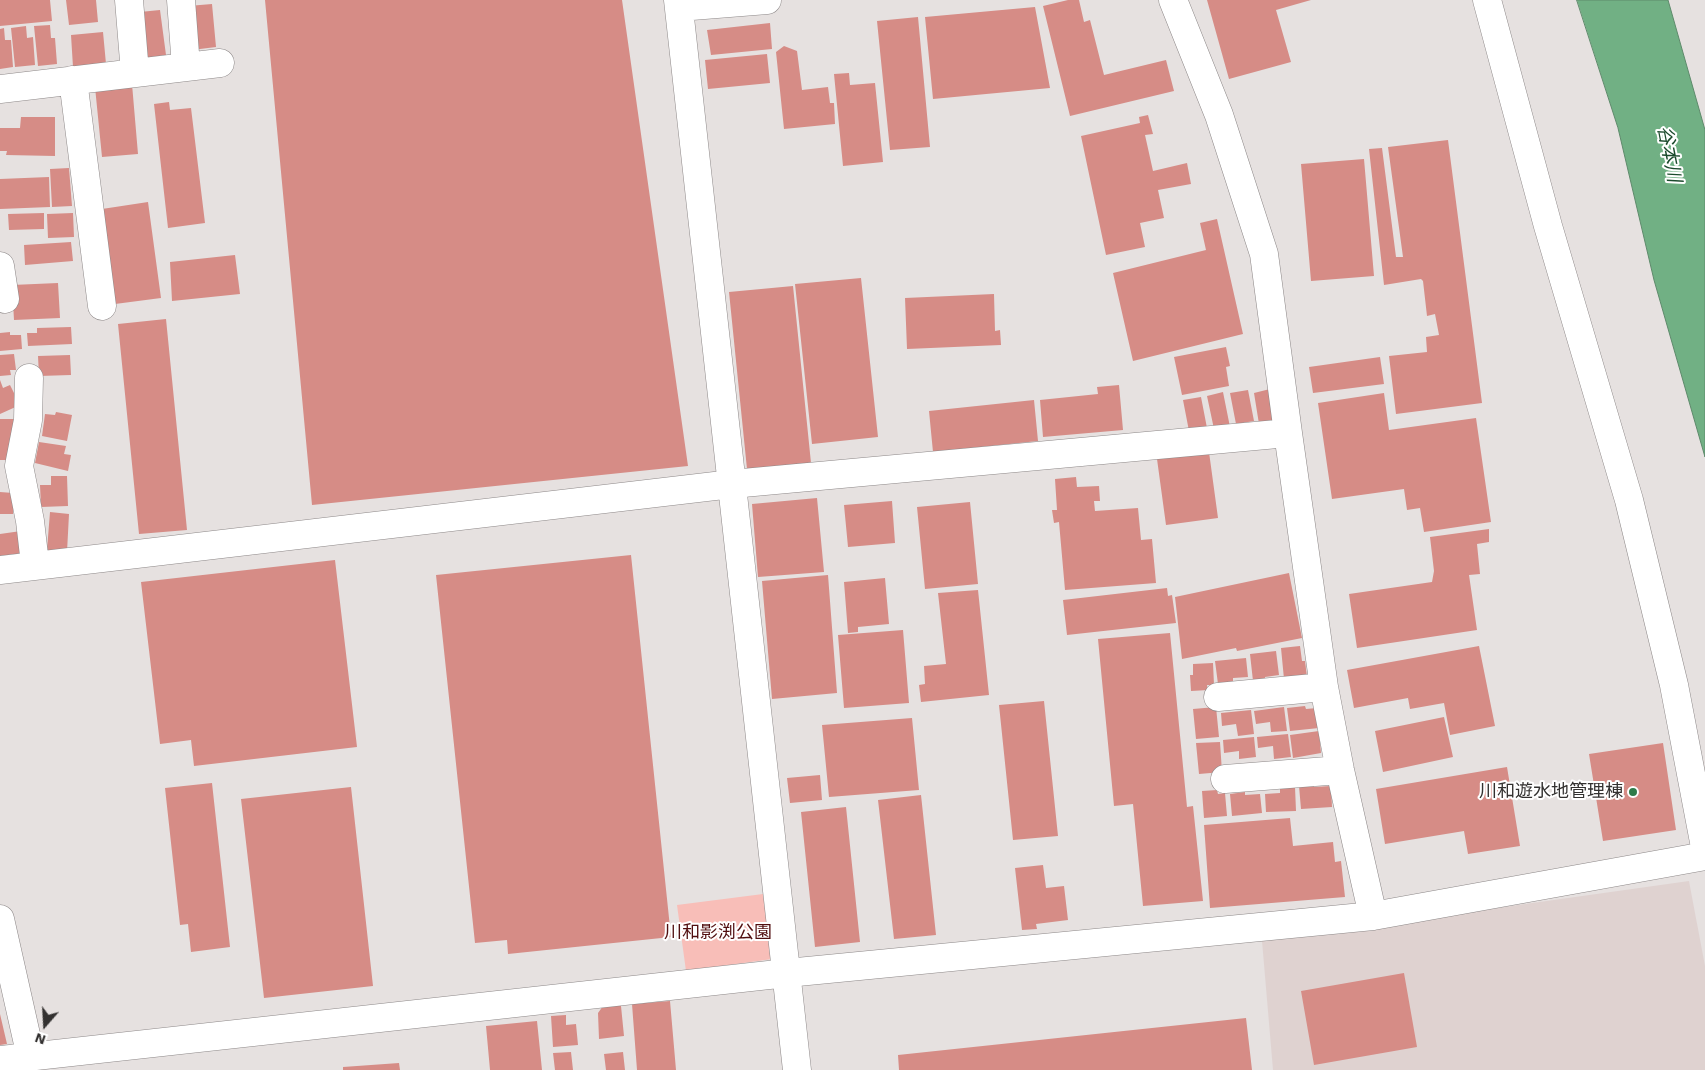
<!DOCTYPE html>
<html>
<head>
<meta charset="utf-8">
<style>
	body { margin:0 }
	#map { position:relative; width:1705px; height:1070px; overflow:hidden; background:#e6e1e0; font-family:"Work Sans",sans-serif }
	canvas { display:block }
	.north { position:absolute; left:20px; top:1000px; width:50px; height:50px; -webkit-text-stroke:4px #fff; paint-order:stroke; rotate:199deg; font-size:14px; font-weight:700; line-height:20px; text-align:center; color:#333130 }
	.north::after { content:''; display:block; margin:auto; width:18px; height:22px; background:#333130; clip-path:polygon(50% 0,100% 100%,50% 72%,0 100%) }
</style>
</head>
<body>
<div id="map">
<canvas width="1705" height="1070"></canvas>
<div class="north">N</div>
</div>
<script>
const g = document.querySelector('canvas').getContext('2d');
g.lineJoin = 'round';
function fillPath(path, color) { g.fillStyle = color; g.fill(path, 'evenodd'); }
function strokePath(path, color, width, dash) { g.strokeStyle = color; g.lineWidth = width; g.lineCap = dash ? 'butt' : 'round'; g.setLineDash(dash || []); g.stroke(path); }
function label(font, color, halo, rows, align = 'center') {
  g.font = font + ' "Work Sans","Noto Sans JP",sans-serif'; g.lineWidth = 4; g.setLineDash([]); g.textBaseline = 'middle'; g.strokeStyle = halo; g.fillStyle = color; for (const [text, x, y, turn = 0] of rows) {
    g.save(); g.translate(x, y); g.rotate((+turn || 0) * Math.PI / 180); g.textAlign = isNaN(turn) ? turn : align; if (halo) g.strokeText(text, 0, 0); g.fillText(text, 0, 0); g.restore();
  }
}
fillPath(new Path2D(`
	M1689 881 1705 966V1070H1273L1262 941Z`), '#dfd2d0');
fillPath(new Path2D(`
	M763 894 772 959 686 971 677 905Z`), '#f8beb8');
const water = new Path2D(`
	M1577 0H1668L1705 130V457L1654 280 1618 128Z`);
fillPath(water, '#71b084');
strokePath(water, '#5e8a6b', 1);
fillPath(new Path2D(`
	M0 0H50L52 21 0 26Z
	M66 0H96L98 22 69 25Z
	M265 0H622L688 466 312 505Z
	M1068 0H1079L1084 22 1090 20 1104 75 1166 60 1174 91 1070 116 1043 6Z
	M1207 0H1311L1276 10 1291 62 1229 79Z
	M212 4 216 47 192 50 188 6Z
	M1035 7 1050 88 933 99 925 17Z
	M160 10 166 55 146 58 140 12Z
	M918 17 930 147 890 150 877 21Z
	M770 23 772 49 711 55 707 30Z
	M50 25 51 38H55L57 64 38 66 34 26Z
	M26 26 27 38 33 37 35 65 15 67 11 28Z
	M4 28 5 40H11L13 67 0 69V29Z
	M103 32 106 64 73 67 71 35Z
	M784 46 797 51 802 90 828 87 830 103H834L835 124 784 129 776 52Z
	M767 54 770 83 708 89 705 60Z
	M849 73 850 85 875 83 883 162 843 166 834 74Z
	M132 84 138 154 102 157 95 87Z
	M169 102 170 110 191 108 205 223 168 228 154 104Z
	M1148 115 1153 134 1145 135 1153 171 1187 163 1191 184 1158 190 1164 218 1140 223 1145 247 1106 255 1081 136 1140 123 1139 117Z
	M21 117H55V156L6 155 7 151H0V128H20Z
	M1448 140 1482 403 1396 414 1389 356 1427 352 1426 337 1439 335 1435 314 1427 316 1423 281 1421 279 1384 285 1369 149 1382 148 1396 257H1403L1388 147Z
	M1364 159 1374 276 1311 281 1301 164Z
	M69 168 72 206 52 207 50 169Z
	M49 177 50 207 0 209V179Z
	M148 202 161 298 115 304 102 209Z
	M44 213V229L9 230 8 214Z
	M73 213 74 237 48 238 47 214Z
	M1217 219 1243 334 1133 361 1113 273 1206 250 1200 223Z
	M71 242 73 261 25 265 24 245Z
	M235 255 240 294 172 301 170 262Z
	M861 278 878 437 812 444 795 284Z
	M58 283 60 318 14 320 12 285Z
	M793 286 811 463 747 469 729 292Z
	M994 294 995 331 1000 330 1001 345 907 349 905 298Z
	M166 319 187 530 139 534 118 324Z
	M71 327 72 344 28 346 27 333H37V328Z
	M10 332V335H21L22 349 0 351V333Z
	M1226 347 1230 366 1226 367 1229 386 1182 395 1174 357Z
	M14 354 16 370H10L11 375 0 376V355Z
	M70 355 71 375 39 376 38 356Z
	M1380 357 1384 384 1313 393 1309 367Z
	M0 380 3 388 10 385 20 405 0 414Z
	M1119 385 1123 430 1043 437 1040 400 1098 394 1097 387Z
	M1270 389 1276 421 1259 424 1254 393Z
	M1248 390 1254 421 1236 424 1230 393Z
	M1223 392 1230 427 1214 429 1207 396Z
	M1384 393 1389 430 1476 418 1491 522 1424 532 1420 508 1407 510 1404 489 1332 499 1318 403Z
	M1201 397 1207 428 1189 431 1183 400Z
	M1034 400 1038 441 933 452 929 411Z
	M56 412 72 415 67 441 42 436 45 414 55 415Z
	M0 419H19L11 460H0Z
	M39 442 66 446 64 454 71 455 68 471 35 463Z
	M1209 452 1218 518 1166 525 1157 459Z
	M51 476H67L68 506 41 507 40 485H51Z
	M1076 477 1077 487 1099 486 1100 501H1094L1095 511 1138 508 1141 540 1152 539 1156 583 1065 590 1059 522 1054 523 1052 510H1057L1055 479Z
	M0 492 13 493V514H0Z
	M817 498 824 572 758 577 752 504Z
	M892 501 895 543 848 547 844 505Z
	M970 502 978 584 925 589 917 507Z
	M50 512 69 514 67 552 47 550Z
	M1489 529V542L1477 544 1480 574 1469 575 1477 630 1357 648 1349 594 1432 582 1434 571 1430 537Z
	M21 531 24 553 0 556V534Z
	M631 555 671 937 508 954 507 940 475 943 436 575Z
	M335 560 357 747 194 766 191 740 160 744 141 582Z
	M1289 573 1302 638 1237 651 1236 648 1182 659 1175 597Z
	M828 575 837 693 772 699 762 581Z
	M885 578 889 624 858 627V632L848 633 844 582Z
	M1167 588 1168 596 1172 595 1176 623 1067 635 1063 600Z
	M978 590 989 695 921 702 919 685 925 684 924 666 946 664 938 593Z
	M903 630 909 703 844 708 838 635Z
	M1170 633 1187 807 1193 806 1203 901 1143 906 1133 804 1114 806 1098 639Z
	M1300 646 1302 661H1305L1307 677 1284 679 1281 648Z
	M1479 646 1495 726 1450 735 1444 703 1410 709 1408 698 1354 708 1347 670Z
	M1276 651 1279 675 1265 677V680L1253 681 1250 654Z
	M1246 658 1248 677 1233 678V682L1218 684 1215 661Z
	M1213 663 1214 685H1207L1208 690 1191 691 1190 675H1193V664Z
	M1044 701 1058 836 1013 840 999 705Z
	M1305 706 1306 709 1317 708 1319 728 1290 731 1287 708Z
	M1216 707 1219 737 1196 739 1193 709Z
	M1284 707 1287 731 1271 732 1270 722 1256 724 1254 711Z
	M1251 710 1254 734 1238 736 1236 724 1222 726 1221 713Z
	M1444 717 1453 757 1383 772 1375 731Z
	M912 718 919 790 829 797 822 725Z
	M1319 731 1321 753 1293 758 1290 735Z
	M1288 734 1291 757 1274 759 1273 746 1258 748 1257 737Z
	M1254 737 1256 757 1239 759V751L1224 753 1223 740Z
	M1220 742 1222 772 1199 774 1196 743Z
	M1663 743 1676 830 1603 841 1589 754Z
	M1507 767 1520 846 1468 854 1464 831 1385 844 1376 789Z
	M820 775 822 800 790 803 787 778Z
	M212 783 230 947 191 952 188 924 180 925 165 788Z
	M1314 785V787L1331 786 1332 807 1301 809 1299 786Z
	M351 787 373 986 264 998 241 799Z
	M1280 787H1295L1296 811 1266 812 1265 794 1280 793Z
	M1217 790 1218 794 1225 793 1227 816 1204 818 1202 791Z
	M1245 792V795L1260 794 1262 813 1232 816 1230 794Z
	M921 795 936 935 894 939 878 800Z
	M846 807 860 942 815 947 801 812Z
	M1290 818 1293 846 1333 842 1335 862 1341 861 1345 897 1210 908 1204 825Z
	M1043 865 1046 888 1064 886 1068 920 1036 924 1037 929 1022 930 1015 868Z
	M1404 973 1417 1047 1314 1065 1301 991Z
	M670 1001 676 1070H637L632 1004Z
	M603 1006H621L624 1036 599 1039 598 1013Z
	M0 1014 7 1044 0 1045Z
	M566 1015V1025L576 1024 578 1045 553 1047 551 1016Z
	M1246 1018 1252 1070H899L898 1055Z
	M537 1021 542 1070H490L486 1026Z
	M571 1052 573 1070H555L553 1053Z
	M623 1052 625 1070H606L604 1054Z
	M399 1063 400 1070H343V1067Z`), '#d68c86');
const minor = new Path2D(`
	M129 0 135 73
	M181 0 186 67
	M678 0 797 1070
	M1173 0 1219 115 1264 254 1288 433 1324 687 1340 770 1373 916
	M1487 0 1548 226 1629 500 1674 685 1705 847
	M679 7 767 0
	M73 80 102 306
	M0 89 220 63
	M0 266 5 299
	M29 378 28 420 19 466 30 521 35 564
	M0 570 732 484 1288 433
	M1218 697 1324 687
	M1225 779 1340 770
	M0 919 31 1057
	M0 1060 787 973 1373 916 1705 856`);
strokePath(minor, '#8d8888', 29);
strokePath(minor, '#fff', 28);
for (const [x, y, r, color] of [
	[1633,792,5,"#2e7b4a"]
]) { const dot = new Path2D(); dot.arc(x, y, r, 0, 2 * Math.PI); g.fillStyle = color; g.fill(dot); strokePath(dot, '#fff', 2); }
label('18px', '#333130', '#fff', [
	["川和遊水地管理棟",1623,792]
], 'right');
label('18px', '#510f10', '#fff', [
	["川和影渕公園",718,933]
]);
label('italic 19px', '#1b4a2c', '#fff', [
	["谷本川",1669,154,79]
]);
</script>
</body>
</html>
